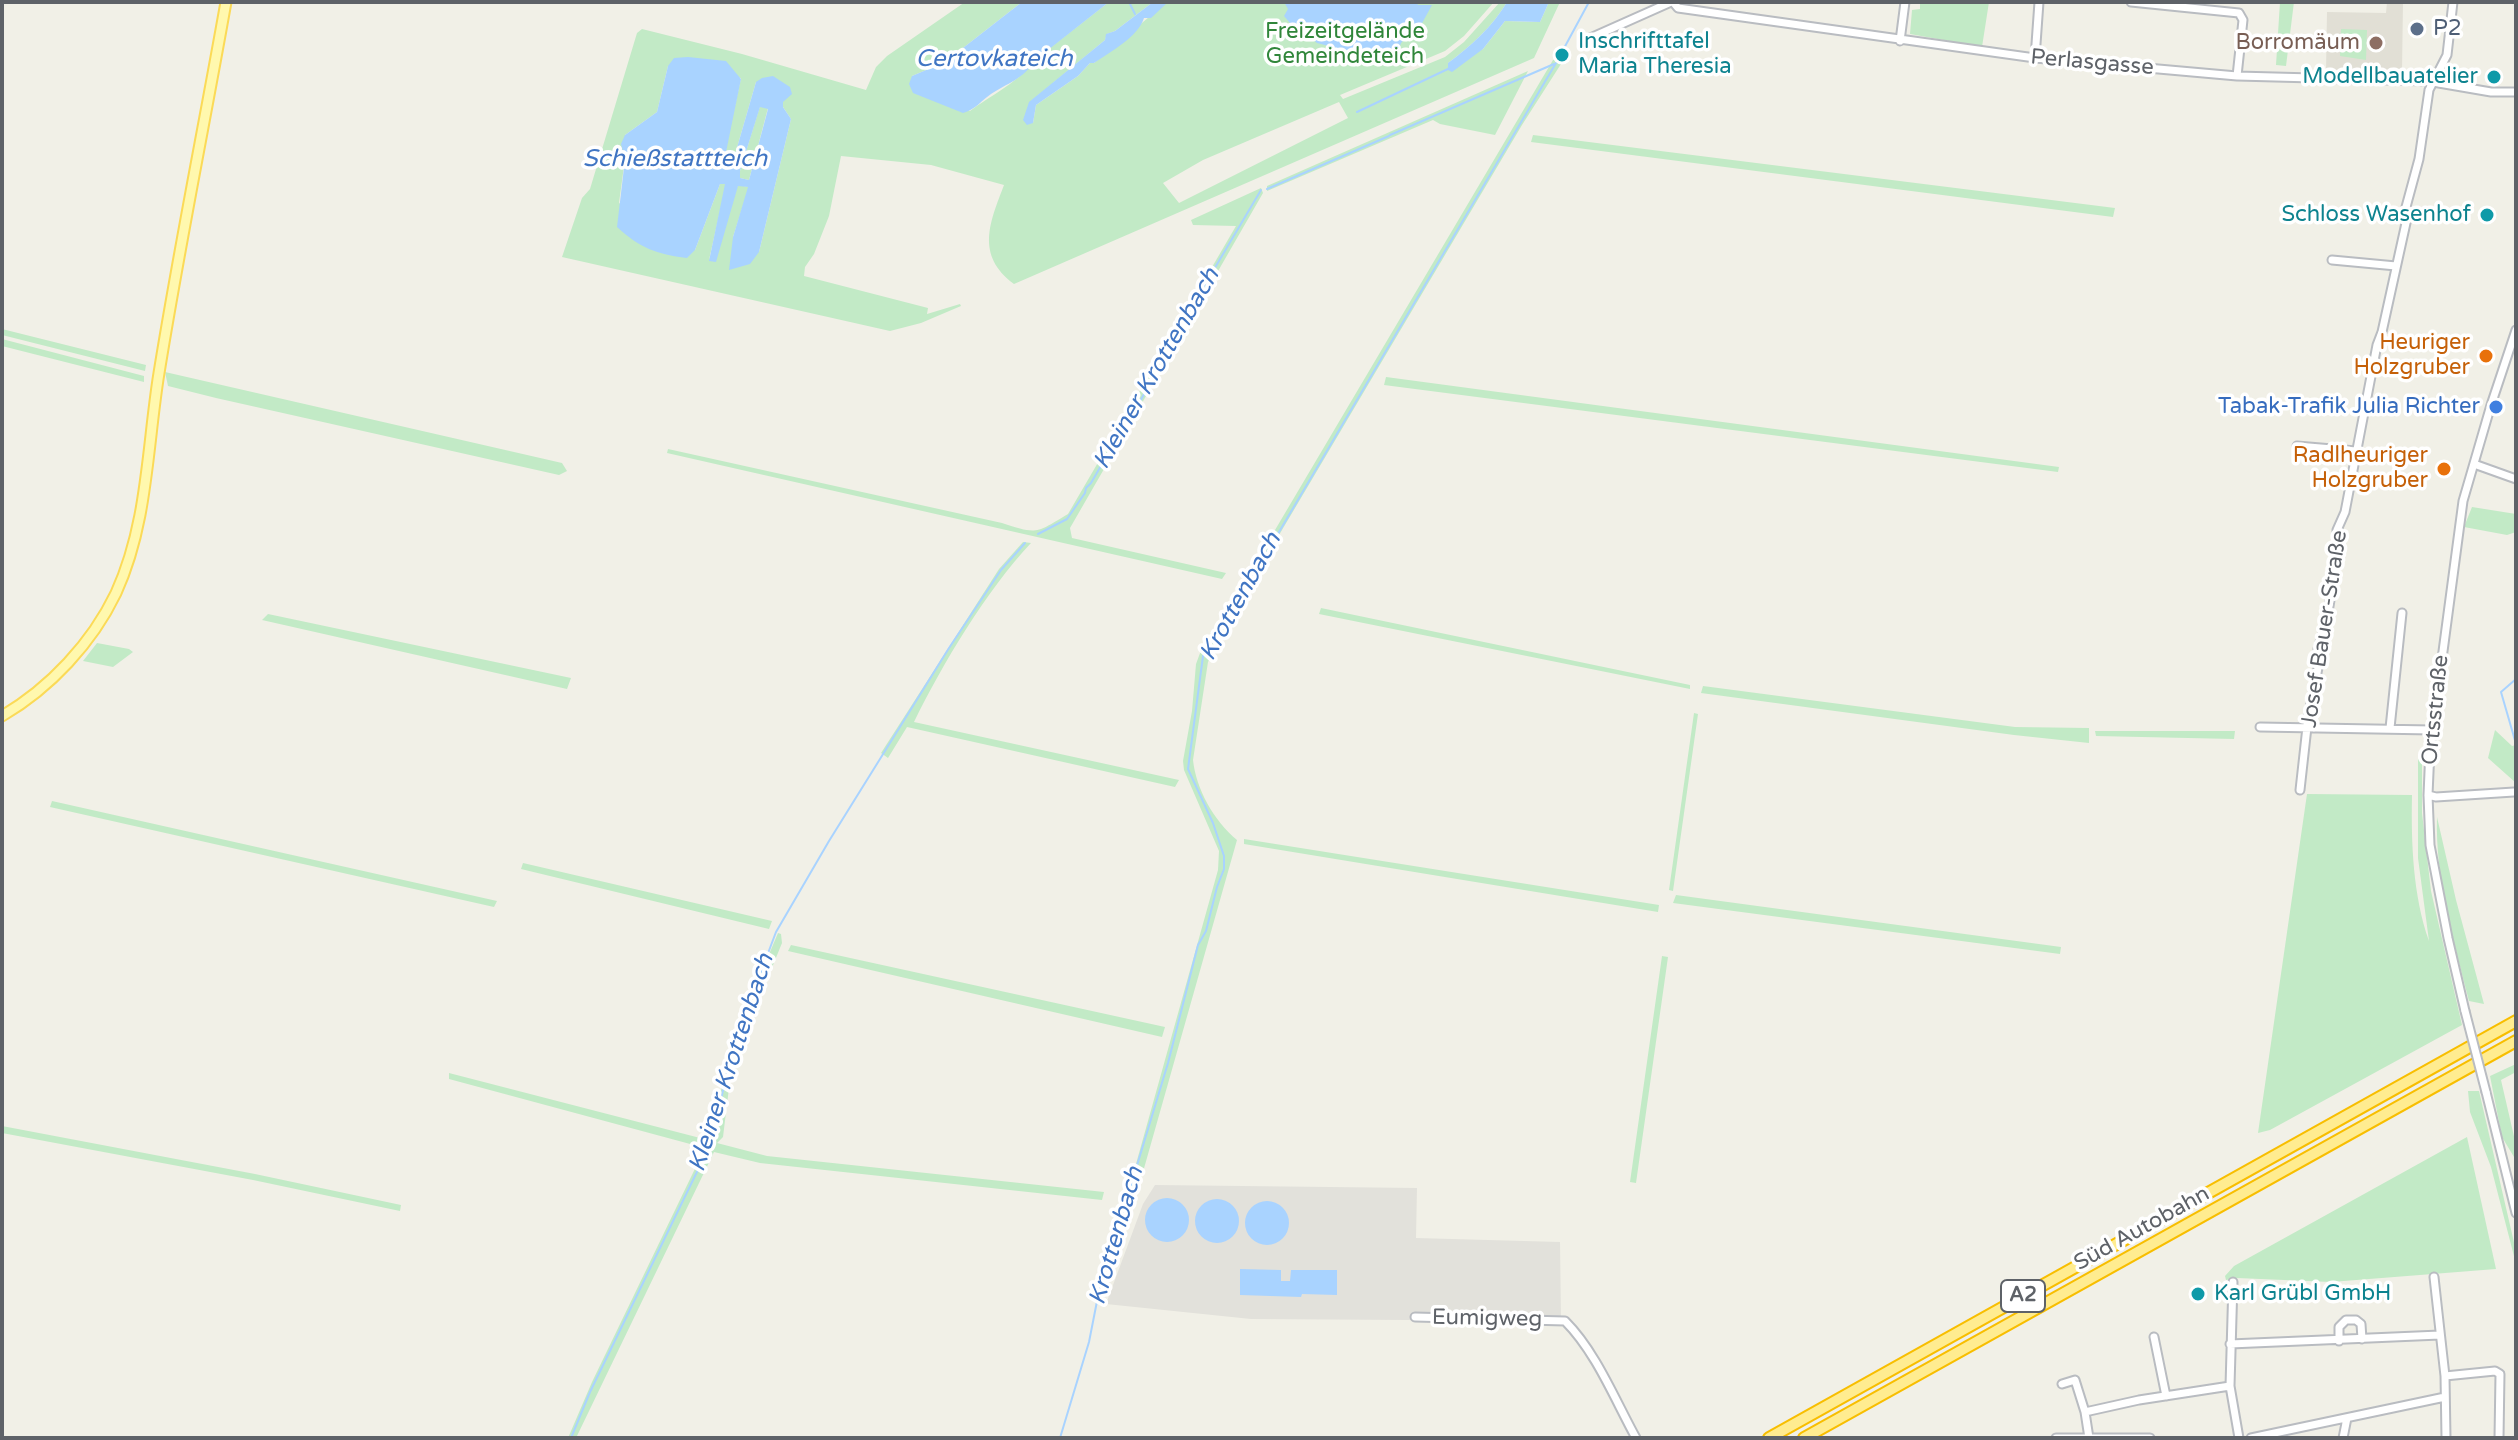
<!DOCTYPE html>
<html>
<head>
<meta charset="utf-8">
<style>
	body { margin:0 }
	#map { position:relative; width:2518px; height:1440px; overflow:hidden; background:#f1f0e7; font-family:"Varela Round",sans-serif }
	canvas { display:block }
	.frame { position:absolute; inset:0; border:4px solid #5e6268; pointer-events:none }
</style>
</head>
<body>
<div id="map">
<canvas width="2518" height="1440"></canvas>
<div class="frame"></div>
</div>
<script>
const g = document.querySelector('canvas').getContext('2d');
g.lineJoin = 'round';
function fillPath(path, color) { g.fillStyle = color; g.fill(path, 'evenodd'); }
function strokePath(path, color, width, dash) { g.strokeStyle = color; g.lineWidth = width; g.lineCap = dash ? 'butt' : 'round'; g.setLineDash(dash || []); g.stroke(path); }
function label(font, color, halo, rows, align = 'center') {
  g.font = font + ' "Varela Round",sans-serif'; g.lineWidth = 7; g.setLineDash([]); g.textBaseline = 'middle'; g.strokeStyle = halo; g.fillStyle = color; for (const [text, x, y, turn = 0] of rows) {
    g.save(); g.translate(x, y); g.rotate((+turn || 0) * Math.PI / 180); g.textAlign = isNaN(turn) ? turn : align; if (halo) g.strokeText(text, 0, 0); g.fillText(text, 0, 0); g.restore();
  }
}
fillPath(new Path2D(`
	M1155 1185 1417 1188 1416 1238 1560 1242 1561 1321 1251 1319 1106 1304 1143 1204Z`), '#e2e1db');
fillPath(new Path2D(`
	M2387 2H2403L2402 71H2390V77L2373 76V73L2326 72 2327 12 2386 13Z`), '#e1dfd5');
fillPath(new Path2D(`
	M965 2H1022L945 62 912 76 970 111C987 98 1025 78 1033 61L1109 2H1153L1115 31 1107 34 1105 40 1030 102 1033 123 1036 105 1078 76 1090 63H1094L1167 2H1494L1464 36 1445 51 1340 95 1343 99 1445 57 1464 42 1500 2H1507C1493 26 1470 47 1448 63L1483 49 1505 21 1540 22 1549 2H1560L1534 58 1014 284C975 255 990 222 1004 185L931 165 841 156 829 216 814 254 805 267 804 276 928 308 927 314 960 304 961 306 921 323 890 331 562 257 582 198 590 189 637 33 642 29 742 54 866 90 876 67 887 56ZM668 66 741 78 724 156 734 158 756 82 783 102V107L791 119 759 252 733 237 749 187 738 185 709 260 726 184H720L695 250 619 203 625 159V135L657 112ZM1339 102 1348 118 1179 203 1163 183 1203 160Z
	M1920 2H1989L1982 47 1910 34 1912 10 1920 9Z
	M2280 2H2294L2286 66 2276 65Z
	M2341 29 2367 30 2366 60 2340 56Z
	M1568 53 1522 125 1250 584 1246 579 1553 60Z
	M1528 71 1495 135 1440 124 1433 120 1267 191V186Z
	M760 106 768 108 749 180 740 178V171Z
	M1533 135 2115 208 2113 217 1531 142Z
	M1261 188 1263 193 1070 528 1072 538 1226 573 1222 579 667 453 668 449 1002 523C1038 535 1036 533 1068 514L1236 226 1193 225 1191 220Z
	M2 329 146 365 145 371 2 335Z
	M2 339 144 376V382L2 346Z
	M165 372 562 463 567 471 559 475 216 398 168 386Z
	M1386 377 2059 467 2058 472 1384 385Z
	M2472 507 2516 514V532L2507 535 2464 527Z
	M1023 542 1031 543C986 591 943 663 914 722L1179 780 1175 787 907 727 888 758 881 753 999 569Z
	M1238 592 1247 594 1208 662 1193 760C1196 789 1214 821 1237 840L1139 1186 1129 1189 1218 870 1219 851 1184 770 1183 761 1192 711 1196 664 1203 645Z
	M1321 608 1690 685V689L1319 614Z
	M268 614 571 678 567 689 262 620Z
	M97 643 129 649 133 652 113 667 83 661Z
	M1703 686 2015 727 2089 728V743L2014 735 1701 693Z
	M1694 713 1698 714 1673 891 1669 890Z
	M2495 730 2512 746 2516 745V783L2488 758Z
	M2095 731H2235L2234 739 2096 736Z
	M2418 759 2422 760V813L2431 891 2462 1025 2270 1130 2258 1133 2307 794 2412 795C2411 843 2413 896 2429 941L2418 858Z
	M52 801 497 901 494 907 50 807Z
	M2437 817 2456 900 2484 1004 2469 1001C2454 941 2435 879 2437 817Z
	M1244 839 1659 905 1658 912 1244 844Z
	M523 863 772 921 769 929 521 869Z
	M1676 895 2061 947 2060 954 1673 903Z
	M778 933 781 934 782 943 751 1019 732 1079 725 1077 738 1028Z
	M791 945 1165 1027 1162 1037 788 951Z
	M1662 956 1668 957 1636 1183 1630 1182Z
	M2516 1064V1072L2501 1080 2516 1145 2514 1157 2502 1137 2490 1076Z
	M449 1073 704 1139 711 1135 722 1086 729 1088 723 1137 717 1143 767 1156 1104 1192 1102 1200 760 1163 714 1152 576 1438H568L592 1382 705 1148 449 1079Z
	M2468 1091H2479L2516 1251V1264L2491 1167 2470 1112Z
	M2 1126 255 1174 401 1205 400 1211 253 1180 2 1133Z
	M2467 1137 2496 1269 2331 1282 2237 1278 2226 1280 2225 1276 2234 1266Z`), '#c2eac6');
fillPath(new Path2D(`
	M1022 2H1109L1034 61C1025 78 1006 84 991 94 982 100 975 110 963 113L913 93 909 84 912 76 945 62Z
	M1153 2 1167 3 1151 18H1144C1138 37 1110 52 1094 63H1090L1078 76 1036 105 1033 123 1027 125 1023 120 1029 102 1105 40 1106 34 1115 31Z
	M1284 2H1416L1418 5H1432L1415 36 1409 34 1401 43 1397 54 1387 61 1317 43 1295 23H1290L1284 16 1288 9Z
	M1507 2H1549L1540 22 1505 21 1483 49 1452 72 1448 70V63C1470 47 1493 26 1507 2Z
	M688 57 726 61 741 79 725 157 734 158 756 82 762 78 773 76 790 87 792 94 783 102V107L791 119 759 252 750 264 729 270 733 237 748 187 738 186 716 262 709 261 725 184H720L695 250 687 258C656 254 640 248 617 227L625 159 621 144 625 135 657 112 668 66 674 58ZM760 107 768 109 749 180 740 178V171Z
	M1145 1220a22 22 0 1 1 44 0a22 22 0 1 1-44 0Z
	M1195 1221a22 22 0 1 1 44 0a22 22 0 1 1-44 0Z
	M1245 1223a22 22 0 1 1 44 0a22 22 0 1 1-44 0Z
	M1240 1269 1281 1270V1281H1290L1291 1270H1337V1295L1302 1294 1301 1297 1240 1295Z`), '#a9d3ff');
strokePath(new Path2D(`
	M1129 2 1135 14
	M1357 112 1450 68
	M1390 135 1554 64
	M1267 189 1389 136
	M1038 534 1067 519 1085 493 1086 488 1091 483 1134 409 1138 405 1197 298 1261 190
	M2516 679 2501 692 2516 744
	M571 1438 590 1392 711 1143 727 1073 744 1017 776 932 829 841 949 648 1001 570 1025 543
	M1060 1438 1089 1342 1099 1291 1168 1063 1198 945 1206 931 1217 887 1224 869V856L1213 823 1188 769 1203 656 1234 607 1246 583 1253 576 1556 63 1589 2`), '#a9d3ff', 2);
const minor = new Path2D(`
	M1673 2 1678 8 2035 58 2237 76 2427 81 2491 92H2516
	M2131 2 2239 13 2243 20 2237 76
	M1588 39 1671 2
	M1900 41 1905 2
	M2035 58 2039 2
	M2332 260 2396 266
	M2297 446 2356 451
	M2474 464 2516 479
	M2260 727 2432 730
	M2390 728 2402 613
	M2300 790 2308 718 2319 663 2318 649 2327 619 2338 550 2337 530 2345 512 2377 345 2382 332 2406 223V207L2419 159 2429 90 2447 55 2453 2
	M2428 795 2436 797 2514 792
	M2465 1011 2448 938 2430 845 2428 795 2430 749 2463 501 2491 405 2516 330
	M2486 1092 2516 1213
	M2434 1277 2445 1376 2446 1438
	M2233 1282 2230 1386 2239 1438
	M1415 1317 1565 1321C1596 1352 1615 1400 1636 1438
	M2154 1337 2166 1396
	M2339 1341V1327L2346 1320H2356L2361 1324 2362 1339
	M2230 1344 2440 1335
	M2445 1376 2495 1371 2500 1374 2499 1438
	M2062 1384 2075 1380 2085 1412 2089 1438
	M2085 1412 2139 1400 2230 1386
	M2056 1438H2150
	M2251 1438 2445 1397
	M2343 1438 2347 1418`);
const major = new Path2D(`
	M2 716C50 688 92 643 116 593 148 523 147 447 159 373 179 249 204 126 226 2`);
const highway = new Path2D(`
	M1769 1438 2516 1021
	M1804 1438 2516 1041`);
strokePath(minor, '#b9bcc1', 11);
strokePath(major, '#fbda57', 13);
strokePath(highway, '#f8be00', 14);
strokePath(minor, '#fff', 7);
strokePath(major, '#fff8ae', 9);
strokePath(highway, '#ffec90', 10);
const minorBridge = new Path2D(`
	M2465 1011 2486 1092`);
strokePath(minorBridge, '#b9bcc1', 11, []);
strokePath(minorBridge, '#fff', 7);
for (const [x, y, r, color] of [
	[2417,29,8,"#5c6f8a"],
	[2376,43,8,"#8d6e63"],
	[1562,55,8,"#0f9aa8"],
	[2494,77,8,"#0f9aa8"],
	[2487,215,8,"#0f9aa8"],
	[2486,356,8,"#e8710a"],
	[2496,407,8,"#3f7fe0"],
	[2444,469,8,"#e8710a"],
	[2198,1294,8,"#0f9aa8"]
]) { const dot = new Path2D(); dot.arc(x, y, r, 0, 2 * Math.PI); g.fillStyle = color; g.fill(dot); strokePath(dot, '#fff', 3); }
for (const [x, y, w] of [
	[2023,1296,44]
]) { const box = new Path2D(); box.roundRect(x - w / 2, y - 16, w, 32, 6); g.fillStyle = '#fff'; g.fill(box); strokePath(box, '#5e6268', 2); }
label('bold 20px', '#5e6268', null, [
	["A2",2023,1296]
]);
label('22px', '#4e5e75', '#fff', [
	["P2",2433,29]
], 'left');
label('22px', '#30863a', '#fff', [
	["Freizeitgelände",1345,32],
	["Gemeindeteich",1345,57]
]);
label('22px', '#0d838f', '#fff', [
	["Inschrifttafel",1578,42],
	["Maria Theresia",1578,67],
	["Modellbauatelier",2478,77,"right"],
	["Schloss Wasenhof",2471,215,"right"],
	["Karl Grübl GmbH",2214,1294]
], 'left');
label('22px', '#785e54', '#fff', [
	["Borromäum",2360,43]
], 'right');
label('22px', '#5e6268', '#fff', [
	["Perlasgasse",2092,63,5],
	["Josef Bauer-Straße",2325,629,-81],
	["Ortsstraße",2436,710,-84],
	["Süd Autobahn",2142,1229,-29],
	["Eumigweg",1487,1319,1]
]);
label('22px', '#c56008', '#fff', [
	["Heuriger",2470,343],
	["Holzgruber",2470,368],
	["Radlheuriger",2428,456],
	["Holzgruber",2428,481]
], 'right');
label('22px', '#366cbe', '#fff', [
	["Tabak-Trafik Julia Richter",2480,407]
], 'right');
label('italic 24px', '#4075c3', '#fff', [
	["Certovkateich",994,60],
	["Schießstattteich",675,160],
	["Kleiner Krottenbach",1157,369,-60],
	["Krottenbach",1241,597,-61],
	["Kleiner Krottenbach",732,1063,-72],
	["Krottenbach",1117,1236,-74]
]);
</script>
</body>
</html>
